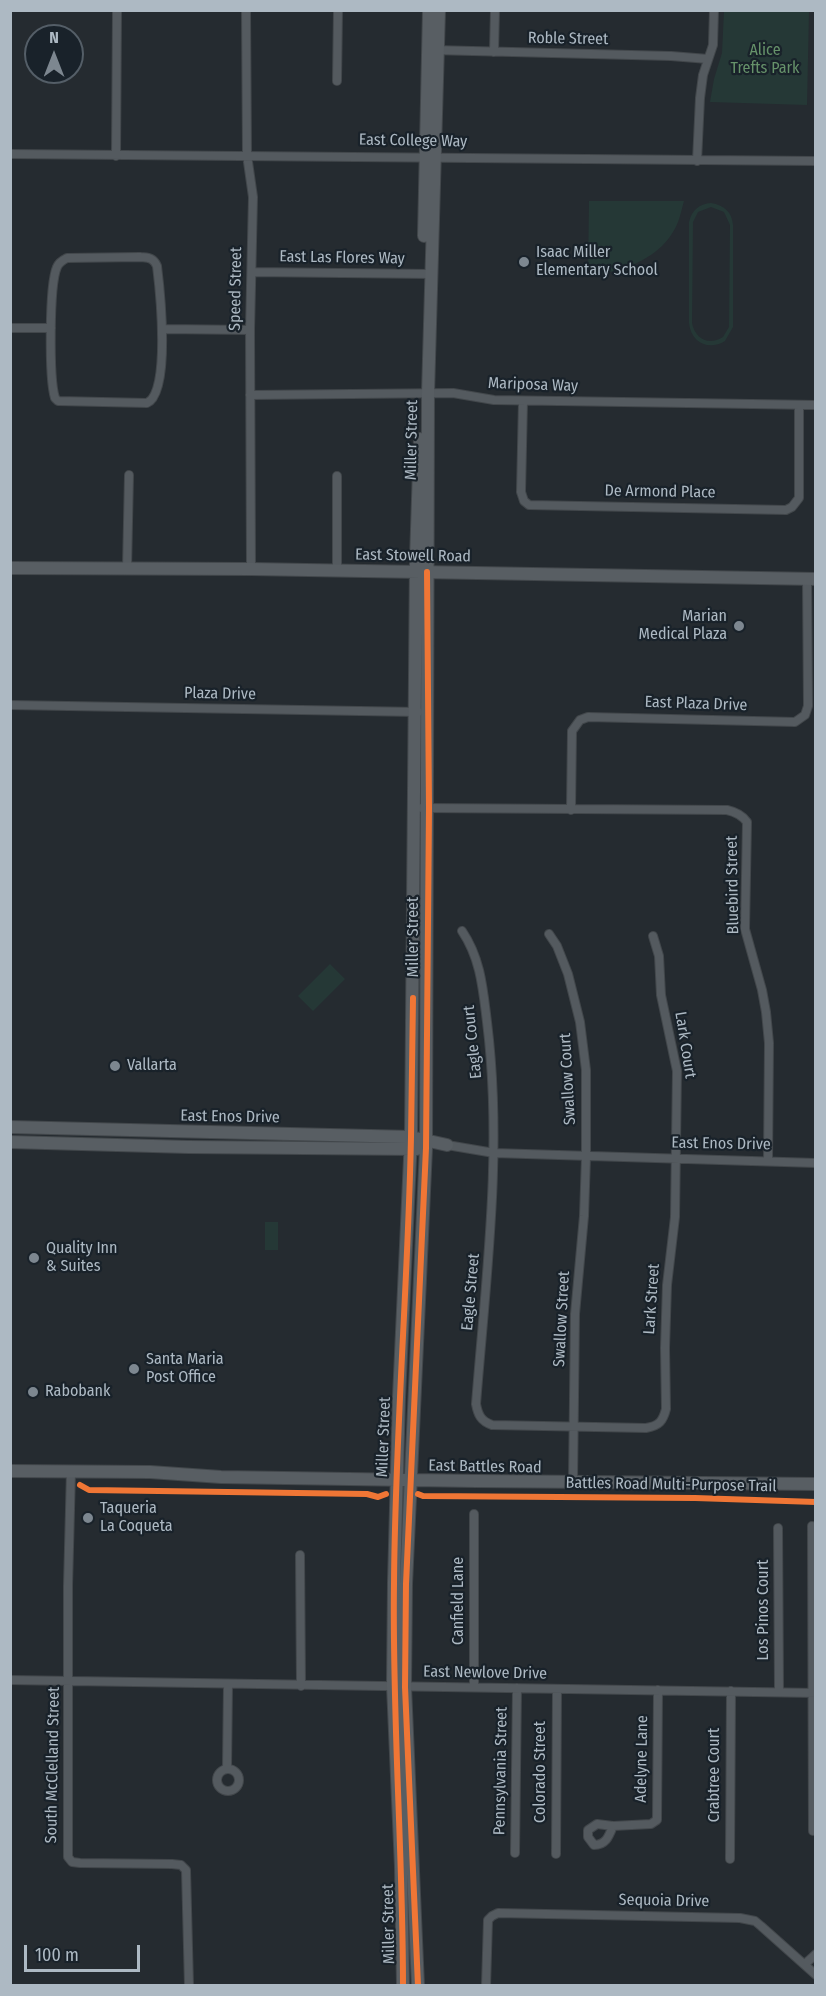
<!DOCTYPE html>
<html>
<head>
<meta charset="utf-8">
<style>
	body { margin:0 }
	#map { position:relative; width:826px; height:1996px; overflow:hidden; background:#252b30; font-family:"Fira Sans Condensed",sans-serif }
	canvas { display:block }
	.frame { position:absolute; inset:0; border:12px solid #adb9c3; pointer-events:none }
	.north { position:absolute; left:24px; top:24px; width:60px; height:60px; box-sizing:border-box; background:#19222a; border:2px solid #545e67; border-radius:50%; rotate:0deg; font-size:16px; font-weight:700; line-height:24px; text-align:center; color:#adb9c3 }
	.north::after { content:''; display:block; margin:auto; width:21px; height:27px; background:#7d8790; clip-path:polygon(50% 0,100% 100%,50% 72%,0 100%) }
	.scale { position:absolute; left:24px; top:1945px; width:116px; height:27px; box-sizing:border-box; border:3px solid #adb9c3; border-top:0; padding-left:8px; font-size:18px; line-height:21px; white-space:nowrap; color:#adb9c3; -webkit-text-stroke:4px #19222a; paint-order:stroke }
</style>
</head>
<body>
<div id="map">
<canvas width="826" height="1996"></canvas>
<div class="frame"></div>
<div class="north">N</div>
<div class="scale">100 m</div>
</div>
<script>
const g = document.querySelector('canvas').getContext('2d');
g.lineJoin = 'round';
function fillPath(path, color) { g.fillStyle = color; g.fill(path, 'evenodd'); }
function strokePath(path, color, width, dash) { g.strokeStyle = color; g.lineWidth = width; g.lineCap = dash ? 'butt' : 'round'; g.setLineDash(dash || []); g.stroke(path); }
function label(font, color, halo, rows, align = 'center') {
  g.font = font + ' "Fira Sans Condensed",sans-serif'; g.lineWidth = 4.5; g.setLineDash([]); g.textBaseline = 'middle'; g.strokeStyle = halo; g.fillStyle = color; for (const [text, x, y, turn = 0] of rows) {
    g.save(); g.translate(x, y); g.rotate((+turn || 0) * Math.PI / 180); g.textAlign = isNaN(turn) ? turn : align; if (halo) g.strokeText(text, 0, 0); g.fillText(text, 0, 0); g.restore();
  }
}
fillPath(new Path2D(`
	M724 11H809L807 105 710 102 714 79 722 53Z
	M589 201H684C681 212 679 223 673 232 656 261 619 272 588 276Z
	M711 203C724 205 732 212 733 225V327L725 341C709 351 691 343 689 323V222C692 210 699 204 711 203ZM711 207 724 212 730 225 729 327 723 337C709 346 695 339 692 323L693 222 698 212Z
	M330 964 345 979 313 1011 298 996Z
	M265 1222H278V1250H265Z`), '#253836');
const street = new Path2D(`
	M246 10 247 155 253 197 250 330 251 569
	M433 50 671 56 708 59
	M494 52 495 10
	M337 81 338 10
	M10 154 816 161
	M116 156 117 10
	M697 161 700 98 703 75 713 45 714 10
	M67 258 140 257C148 258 153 257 157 266 160 290 171 393 147 403L58 401 55 398C49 379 49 285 57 267 59 262 63 260 67 258Z
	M252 272 431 274
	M10 328H51
	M163 329 250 330
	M250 395 453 393 494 400 816 405
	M523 401 521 492 524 501 529 505 786 510 792 507 799 498V405
	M127 569 129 475
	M337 571V476
	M10 705 418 712
	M422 808 727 810C736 812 742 815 747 822L745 929 762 990 766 1012 769 1043 768 1161
	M571 810 572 731 580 720 588 717 795 722 805 715 808 706 807 579
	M462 931C481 959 483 990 487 1022 503 1150 486 1277 476 1404 478 1415 481 1421 492 1425L646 1428C659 1426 663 1421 666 1409L665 1348 667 1285 675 1217 677 1071 661 995 659 956 653 936
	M549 934 557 946 568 974 580 1022 586 1070V1157L584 1216 575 1314 573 1482
	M447 1145 494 1153 816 1163
	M71 1471 68 1586V1857L72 1862 80 1863 172 1864 181 1865 186 1870 189 1986
	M474 1514V1687
	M812 1526 813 1831
	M778 1528 779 1692
	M300 1555 301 1686
	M10 1680 816 1693
	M217 1780a11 11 0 1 1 22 0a11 11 0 1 1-22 0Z
	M227 1769 228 1684
	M613 1826C609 1836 606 1845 594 1845L588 1837V1830L597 1824 613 1826 651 1824 657 1820 658 1690
	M515 1853 517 1688
	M556 1854 557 1689
	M730 1859 731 1691
	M805 1964 816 1954
	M486 1986 488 1920 492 1916 498 1913 740 1918 755 1921 761 1926 816 1975`);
const secondary = new Path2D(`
	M424 236 429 10
	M10 568 251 569 816 579
	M10 1127 411 1137 447 1145
	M10 1142 188 1147 417 1149
	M10 1471 150 1472 221 1477 476 1481 816 1484
	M403 1986 401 1867 393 1686 394 1582 399 1397 411 1137 416 559 420 439
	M418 1986 405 1687 406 1584 426 1148 428 394 439 10`);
strokePath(street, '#42474b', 10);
strokePath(secondary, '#42474b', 14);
strokePath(street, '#545a5f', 8);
strokePath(secondary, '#585e63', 12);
strokePath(new Path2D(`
	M80 1485 89 1490 367 1494 378 1497 386 1494
	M418 1494 423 1496 695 1498 816 1502
	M403 1986C403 1851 392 1718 394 1584 395 1435 408 1286 411 1137 412 1091 412 1044 413 998
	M418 1986 405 1687 406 1584 426 1148 429 808 427 572`), '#f07635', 6);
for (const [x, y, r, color] of [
	[524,262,6,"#7d8790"],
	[739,626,6,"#7d8790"],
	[115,1066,6,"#7d8790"],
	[34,1258,6,"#7d8790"],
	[134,1369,6,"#7d8790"],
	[33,1392,6,"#7d8790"],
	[88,1518,6,"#7d8790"]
]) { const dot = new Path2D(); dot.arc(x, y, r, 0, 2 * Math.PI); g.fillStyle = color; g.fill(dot); strokePath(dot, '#19222a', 2); }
label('16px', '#adb9c3', '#19222a', [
	["Roble Street",568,39,1],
	["East College Way",413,141,1],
	["East Las Flores Way",342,258,1],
	["Speed Street",236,289,-89],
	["Mariposa Way",533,385,2],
	["Miller Street",412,440,-89],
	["De Armond Place",660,492,1],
	["East Stowell Road",413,556,1],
	["Plaza Drive",220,694,1],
	["East Plaza Drive",696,704,2],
	["Bluebird Street",733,885,-91],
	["Miller Street",414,937,-90],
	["Eagle Court",473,1042,-96],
	["Lark Court",685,1045,81],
	["Swallow Court",568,1079,-93],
	["East Enos Drive",230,1117,1],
	["East Enos Drive",721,1144,1],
	["Eagle Street",471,1292,-85],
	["Lark Street",652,1299,-86],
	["Swallow Street",562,1319,-87],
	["Miller Street",384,1437,-88],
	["East Battles Road",485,1467,1],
	["Battles Road Multi-Purpose Trail",671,1485,1],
	["Canfield Lane",459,1601,-90],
	["Los Pinos Court",764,1610,-90],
	["East Newlove Drive",485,1673,1],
	["Adelyne Lane",642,1759,-89],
	["South McClelland Street",53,1765,-89],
	["Pennsylvania Street",501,1771,-89],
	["Colorado Street",541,1772,-90],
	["Crabtree Court",715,1775,-90],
	["Sequoia Drive",664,1901,1],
	["Miller Street",389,1924,-91]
]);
label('16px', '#66926a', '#19222a', [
	["Alice",765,51],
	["Trefts Park",765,69]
]);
label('16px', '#adb9c3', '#19222a', [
	["Isaac Miller",536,253],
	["Elementary School",536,271],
	["Marian",727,617,"right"],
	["Medical Plaza",727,635,"right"],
	["Vallarta",127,1066],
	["Quality Inn",46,1249],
	["& Suites",46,1267],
	["Santa Maria",146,1360],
	["Post Office",146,1378],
	["Rabobank",45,1392],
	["Taqueria",100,1509],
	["La Coqueta",100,1527]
], 'left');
</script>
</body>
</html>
